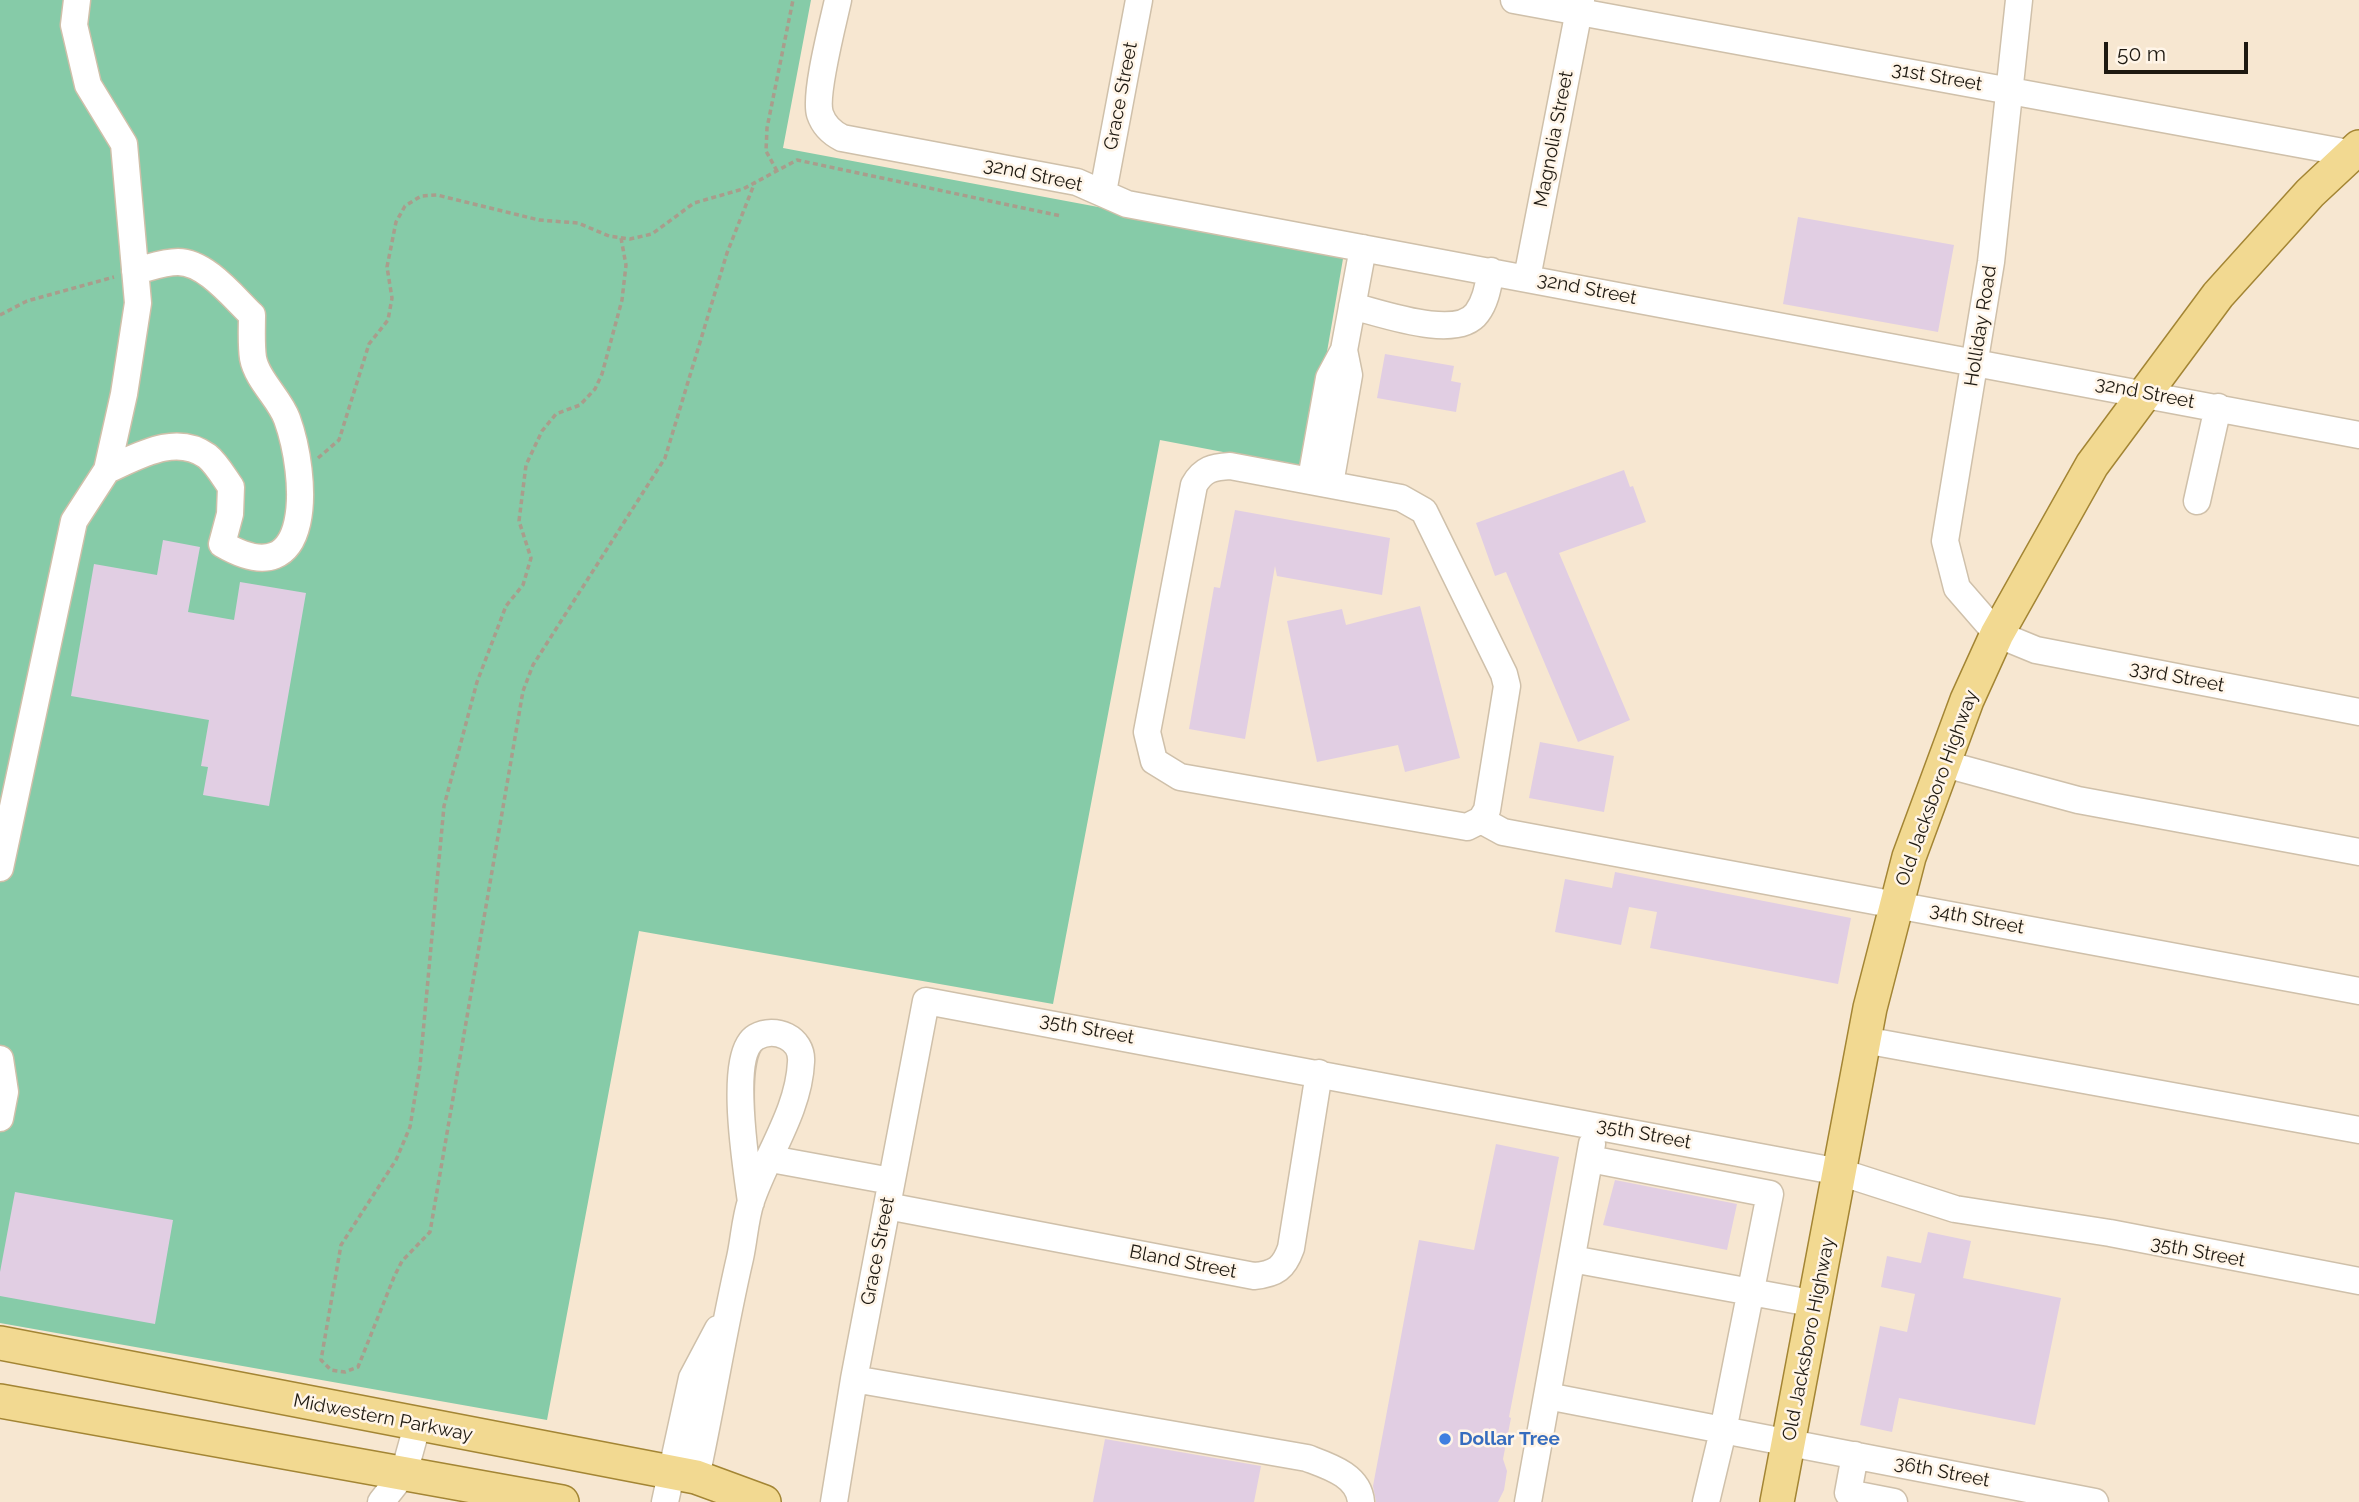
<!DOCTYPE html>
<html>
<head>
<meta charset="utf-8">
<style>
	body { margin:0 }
	#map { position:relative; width:2359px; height:1502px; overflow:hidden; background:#f7e7d1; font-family:Raleway,sans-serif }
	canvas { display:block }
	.scale { position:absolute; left:2104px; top:42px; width:144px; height:32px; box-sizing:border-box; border:4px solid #1e1911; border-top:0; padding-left:9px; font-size:21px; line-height:24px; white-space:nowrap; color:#1e1911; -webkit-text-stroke:5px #fff5e8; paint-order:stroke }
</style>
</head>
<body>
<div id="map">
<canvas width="2359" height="1502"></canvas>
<div class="scale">50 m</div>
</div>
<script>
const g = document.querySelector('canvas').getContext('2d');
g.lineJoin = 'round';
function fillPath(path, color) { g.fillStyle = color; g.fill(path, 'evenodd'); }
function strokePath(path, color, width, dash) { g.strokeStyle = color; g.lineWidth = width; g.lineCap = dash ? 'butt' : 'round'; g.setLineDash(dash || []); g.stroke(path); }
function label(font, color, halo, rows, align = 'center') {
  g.font = font + ' Raleway,sans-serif'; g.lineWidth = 5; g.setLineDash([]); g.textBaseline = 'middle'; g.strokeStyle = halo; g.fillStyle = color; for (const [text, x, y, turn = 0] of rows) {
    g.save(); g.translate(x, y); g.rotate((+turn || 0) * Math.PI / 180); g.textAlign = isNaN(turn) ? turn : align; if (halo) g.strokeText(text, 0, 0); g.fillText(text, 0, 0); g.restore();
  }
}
fillPath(new Path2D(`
	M0 0H811L783 148 1344 253 1307 468 1160 440 1053 1004 639 931 547 1420 0 1323Z`), '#86cba8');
fillPath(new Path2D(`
	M1798 217 1954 245 1938 332 1783 304Z
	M1385 354 1454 366 1451 381 1461 383 1456 412 1377 398Z
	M1624 470 1630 487 1633 486 1646 522 1559 553 1630 720 1578 742 1506 572 1495 576 1476 523Z
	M1235 510 1390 538 1382 595 1277 576 1275 566 1245 739 1189 729 1214 587 1220 588Z
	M163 540 200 547 188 612 234 620 240 582 306 593 269 806 203 795 208 767 201 766 209 720 71 696 94 564 157 575Z
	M1420 606 1460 758 1405 772 1398 745 1317 762 1287 621 1342 609 1346 625Z
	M1540 742 1614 756 1604 812 1529 798Z
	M1615 872 1851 918 1838 984 1650 948 1657 912 1629 907 1621 945 1555 932 1565 879 1612 888Z
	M1496 1144 1559 1157 1509 1417 1511 1418 1503 1459 1507 1471 1504 1490 1498 1502H1376L1373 1486 1419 1240 1474 1250Z
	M1615 1180 1737 1204 1727 1250 1603 1225Z
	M15 1192 173 1220 155 1324 0 1296V1272Z
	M1928 1232 1971 1241 1963 1278 2061 1298 2035 1425 1899 1398 1892 1432 1860 1425 1880 1326 1907 1332 1915 1294 1881 1287 1887 1256 1921 1263Z
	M1105 1439 1261 1466 1254 1502H1093Z`), '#e1cee3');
const minor = new Path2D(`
	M838 0C833 23 814 95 820 114 824 126 832 133 842 138L1077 182 1127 204 2359 435
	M1514 0 2359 155
	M2019 0 1991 262 1945 541 1957 588 1997 634 2036 650 2359 712
	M1103 192 1139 0
	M1527 278 1581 0
	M1352 306C1381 313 1457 341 1477 313 1486 301 1488 286 1491 271
	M1230 466 1401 498 1424 511 1504 674 1507 686 1487 810 1481 820 1467 827 1180 777 1154 761 1147 732 1194 485C1203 469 1213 467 1230 466Z
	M107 470C137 457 175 433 207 456 216 463 224 477 231 487L230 514 222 544C316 599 307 474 287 419 280 399 257 380 253 358 251 344 252 329 252 315 233 297 206 262 178 262 164 262 148 268 135 271
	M1311 479 1329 378 1344 350
	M1330 484 1349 375 1344 350 1363 248
	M2197 501 2218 407
	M1941 763 2078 800 2359 852
	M1481 820 1503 832 2359 991
	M0 868 74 521 107 470 124 394 138 303 124 144 88 85 74 25 77 0
	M1864 1040 2359 1130
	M0 1059 5 1092 0 1118
	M771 1159 891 1181
	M1590 1159 1770 1194 1723 1431 1706 1502
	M887 1206 1254 1276C1276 1274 1284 1268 1291 1248L1319 1073
	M1572 1259 1816 1304
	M854 1379 1307 1458C1328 1466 1359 1475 1361 1502
	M1547 1396 2095 1502
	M1855 1455 1848 1493 1894 1502
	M696 1477C712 1404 723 1331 740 1258 744 1240 745 1219 751 1201 766 1156 799 1111 801 1062 803 1038 775 1026 756 1037 727 1054 747 1171 751 1202
	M381 1502 404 1473 417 1426
	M665 1502 692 1378 718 1329
	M834 1502 854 1379 926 1001 1840 1172 1955 1209 2110 1233 2359 1281
	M1528 1502 1592 1144`);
const major = new Path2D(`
	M0 1343 696 1477 764 1502
	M0 1401 562 1502
	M1777 1502 1870 1008 1909 857 1967 700 1997 634 2092 465 2218 295 2310 193 2359 147`);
strokePath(minor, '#cfc0aa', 29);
strokePath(major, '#a38534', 36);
strokePath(new Path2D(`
	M777 171 766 151 767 128 793 0
	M621 238 626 265 622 300 602 374 595 389 580 405 556 414 542 431 526 465 519 521 531 558 523 585 506 606 477 682 444 806 420 1066 410 1127 396 1160 341 1245 321 1360 331 1370 345 1372 358 1367 394 1277 402 1261 430 1232 523 691 533 665 665 458 727 253 755 182
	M0 315 27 301 114 277
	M318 458 339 440 369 344 388 320 392 298 387 267 396 222 405 206 421 196 437 195 539 220 578 223 609 236 630 239 652 234 694 203 743 189 797 160 1061 216`), '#a99d8c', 3.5, [5, 3.5]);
strokePath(minor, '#fff', 26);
strokePath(major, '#f2d991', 33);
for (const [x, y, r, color] of [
	[1445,1439,7,"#3f7fe0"]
]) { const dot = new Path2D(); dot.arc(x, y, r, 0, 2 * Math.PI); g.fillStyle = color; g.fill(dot); strokePath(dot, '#fff5e8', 2.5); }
label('19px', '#1e1911', '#fff5e8', [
	["31st Street",1937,77,10],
	["Grace Street",1121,96,-79],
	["Magnolia Street",1554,139,-79],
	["32nd Street",1033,175,12],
	["32nd Street",1587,289,11],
	["Holliday Road",1981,326,-81],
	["32nd Street",2145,393,11],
	["33rd Street",2177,677,11],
	["Old Jacksboro Highway",1937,788,-70],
	["34th Street",1977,919,11],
	["35th Street",1087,1029,11],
	["35th Street",1644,1134,11],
	["Grace Street",878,1251,-79],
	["35th Street",2198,1252,11],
	["Bland Street",1183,1262,11],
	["Old Jacksboro Highway",1809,1339,-79],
	["Midwestern Parkway",383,1418,11],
	["36th Street",1942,1472,11]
]);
label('bold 19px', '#366cbe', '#fff5e8', [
	["Dollar Tree",1459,1439]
], 'left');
</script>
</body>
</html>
